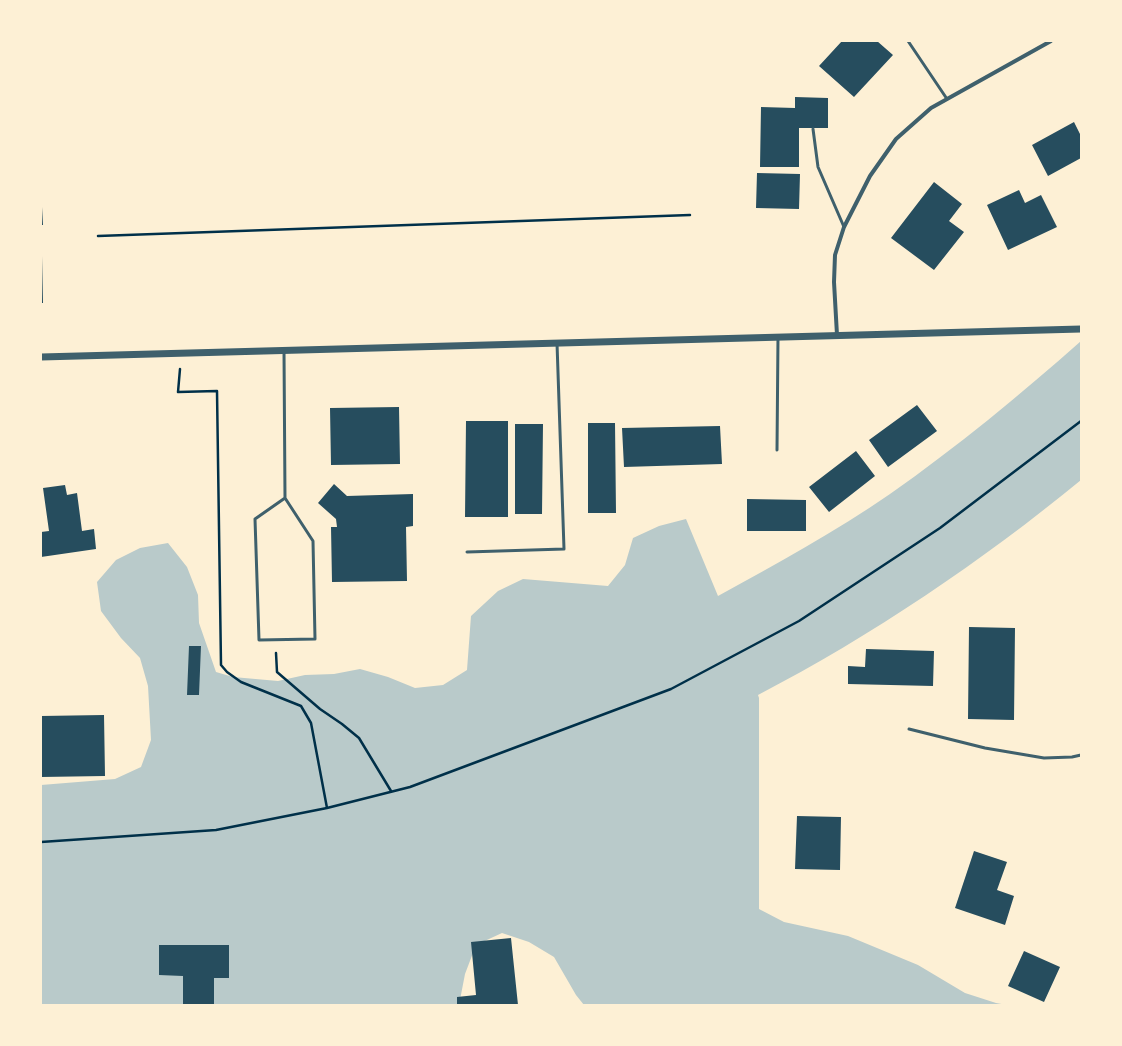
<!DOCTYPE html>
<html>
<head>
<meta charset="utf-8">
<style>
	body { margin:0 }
	#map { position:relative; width:1122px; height:1046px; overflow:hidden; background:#fdf0d5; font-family:"Open Sans",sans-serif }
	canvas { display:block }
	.frame { position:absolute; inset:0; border:42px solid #fdf0d5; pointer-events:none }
</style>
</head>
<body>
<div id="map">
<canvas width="1122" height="1046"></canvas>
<div class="frame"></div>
</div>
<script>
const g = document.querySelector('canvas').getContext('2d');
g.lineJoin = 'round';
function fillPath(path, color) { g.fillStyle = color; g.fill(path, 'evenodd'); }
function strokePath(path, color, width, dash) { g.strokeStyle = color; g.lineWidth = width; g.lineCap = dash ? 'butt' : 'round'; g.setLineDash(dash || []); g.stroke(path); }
fillPath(new Path2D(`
	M1081 341V480C981 562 873 635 758 695L759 698V909L784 922 848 936 918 965 965 993 996 1003 1007 1005H584L576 995 554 957 529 942 502 933 476 945 465 974 459 1005H41V785L115 779 141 767 151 740 148 686 140 658 121 638 101 611 97 582 116 560 140 548 168 543 187 567 198 595 199 623 216 672 233 677 278 681 305 675 334 674 360 669 388 677 415 688 443 685 467 670 471 616 498 591 523 579 608 586 625 565 633 538 659 526 686 519 718 596C776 564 835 532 890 494 957 447 1020 395 1081 341Z`), '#b9caca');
fillPath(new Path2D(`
	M842 41H877L893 55 854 97 819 66Z
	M795 97 828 98V128H799V167H760L761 107 795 108Z
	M1074 122 1081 136V158L1048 176 1032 145Z
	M757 173 800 174 799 209 756 208Z
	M934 182 962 204 949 221 964 232 934 270 891 238Z
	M1019 190 1025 203 1041 195 1057 227 1008 250 987 205Z
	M41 207H42L43 225H41Z
	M41 256H42L43 303H41Z
	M917 405 937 431 888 467 869 440Z
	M399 407 400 464 331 465 330 408Z
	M466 421H508V517H465Z
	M588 423H615L616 513H588Z
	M515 424H543L542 514H515Z
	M720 426 722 464 624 467 622 428Z
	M856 451 875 476 829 512 809 487Z
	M334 484 347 496 413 494V526L406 527 407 581 332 582 331 527H337L336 519 318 503Z
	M65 485 67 495 77 493 82 531 94 529 96 549 41 557V532L49 531 43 488Z
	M747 499 806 500V531H747Z
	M969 627 1015 628 1014 720 968 719Z
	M189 646H201L199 695H187Z
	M866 649 934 651 933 686 848 684V666L865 667Z
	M104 715 105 776 41 777V716Z
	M797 816 841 817 840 870 795 869Z
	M974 851 1007 862 997 890 1014 896 1005 925 955 908Z
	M511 938 518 1005H457V997L476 995 471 942Z
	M159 945H229V978H214V1005H183V976L159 975Z
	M1024 951 1060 967 1044 1002 1008 986Z`), '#264d5e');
strokePath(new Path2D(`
	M98 236 690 215
	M180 369 178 392 217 391 221 665 227 672 241 682 301 706 311 723 327 808
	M276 653 277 672 320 709 342 724 359 738 391 791
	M41 842 216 830 327 808 410 787 671 689 799 621 940 528 1081 421`), '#003049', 2.5);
strokePath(new Path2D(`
	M908 41 947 99
	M813 129 818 167 844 227
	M284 351 285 498 255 519 259 640 315 639 313 541 285 498
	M777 450 778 337
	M467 552 564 549 557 343
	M909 729 985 748 1044 758 1072 757 1081 755`), '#3f606c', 3);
strokePath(new Path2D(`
	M837 335 834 282 835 255 844 227 870 176 896 139 931 108 1051 41`), '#3f606c', 4);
strokePath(new Path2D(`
	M41 357 1081 329`), '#3f606c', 7);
</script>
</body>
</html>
